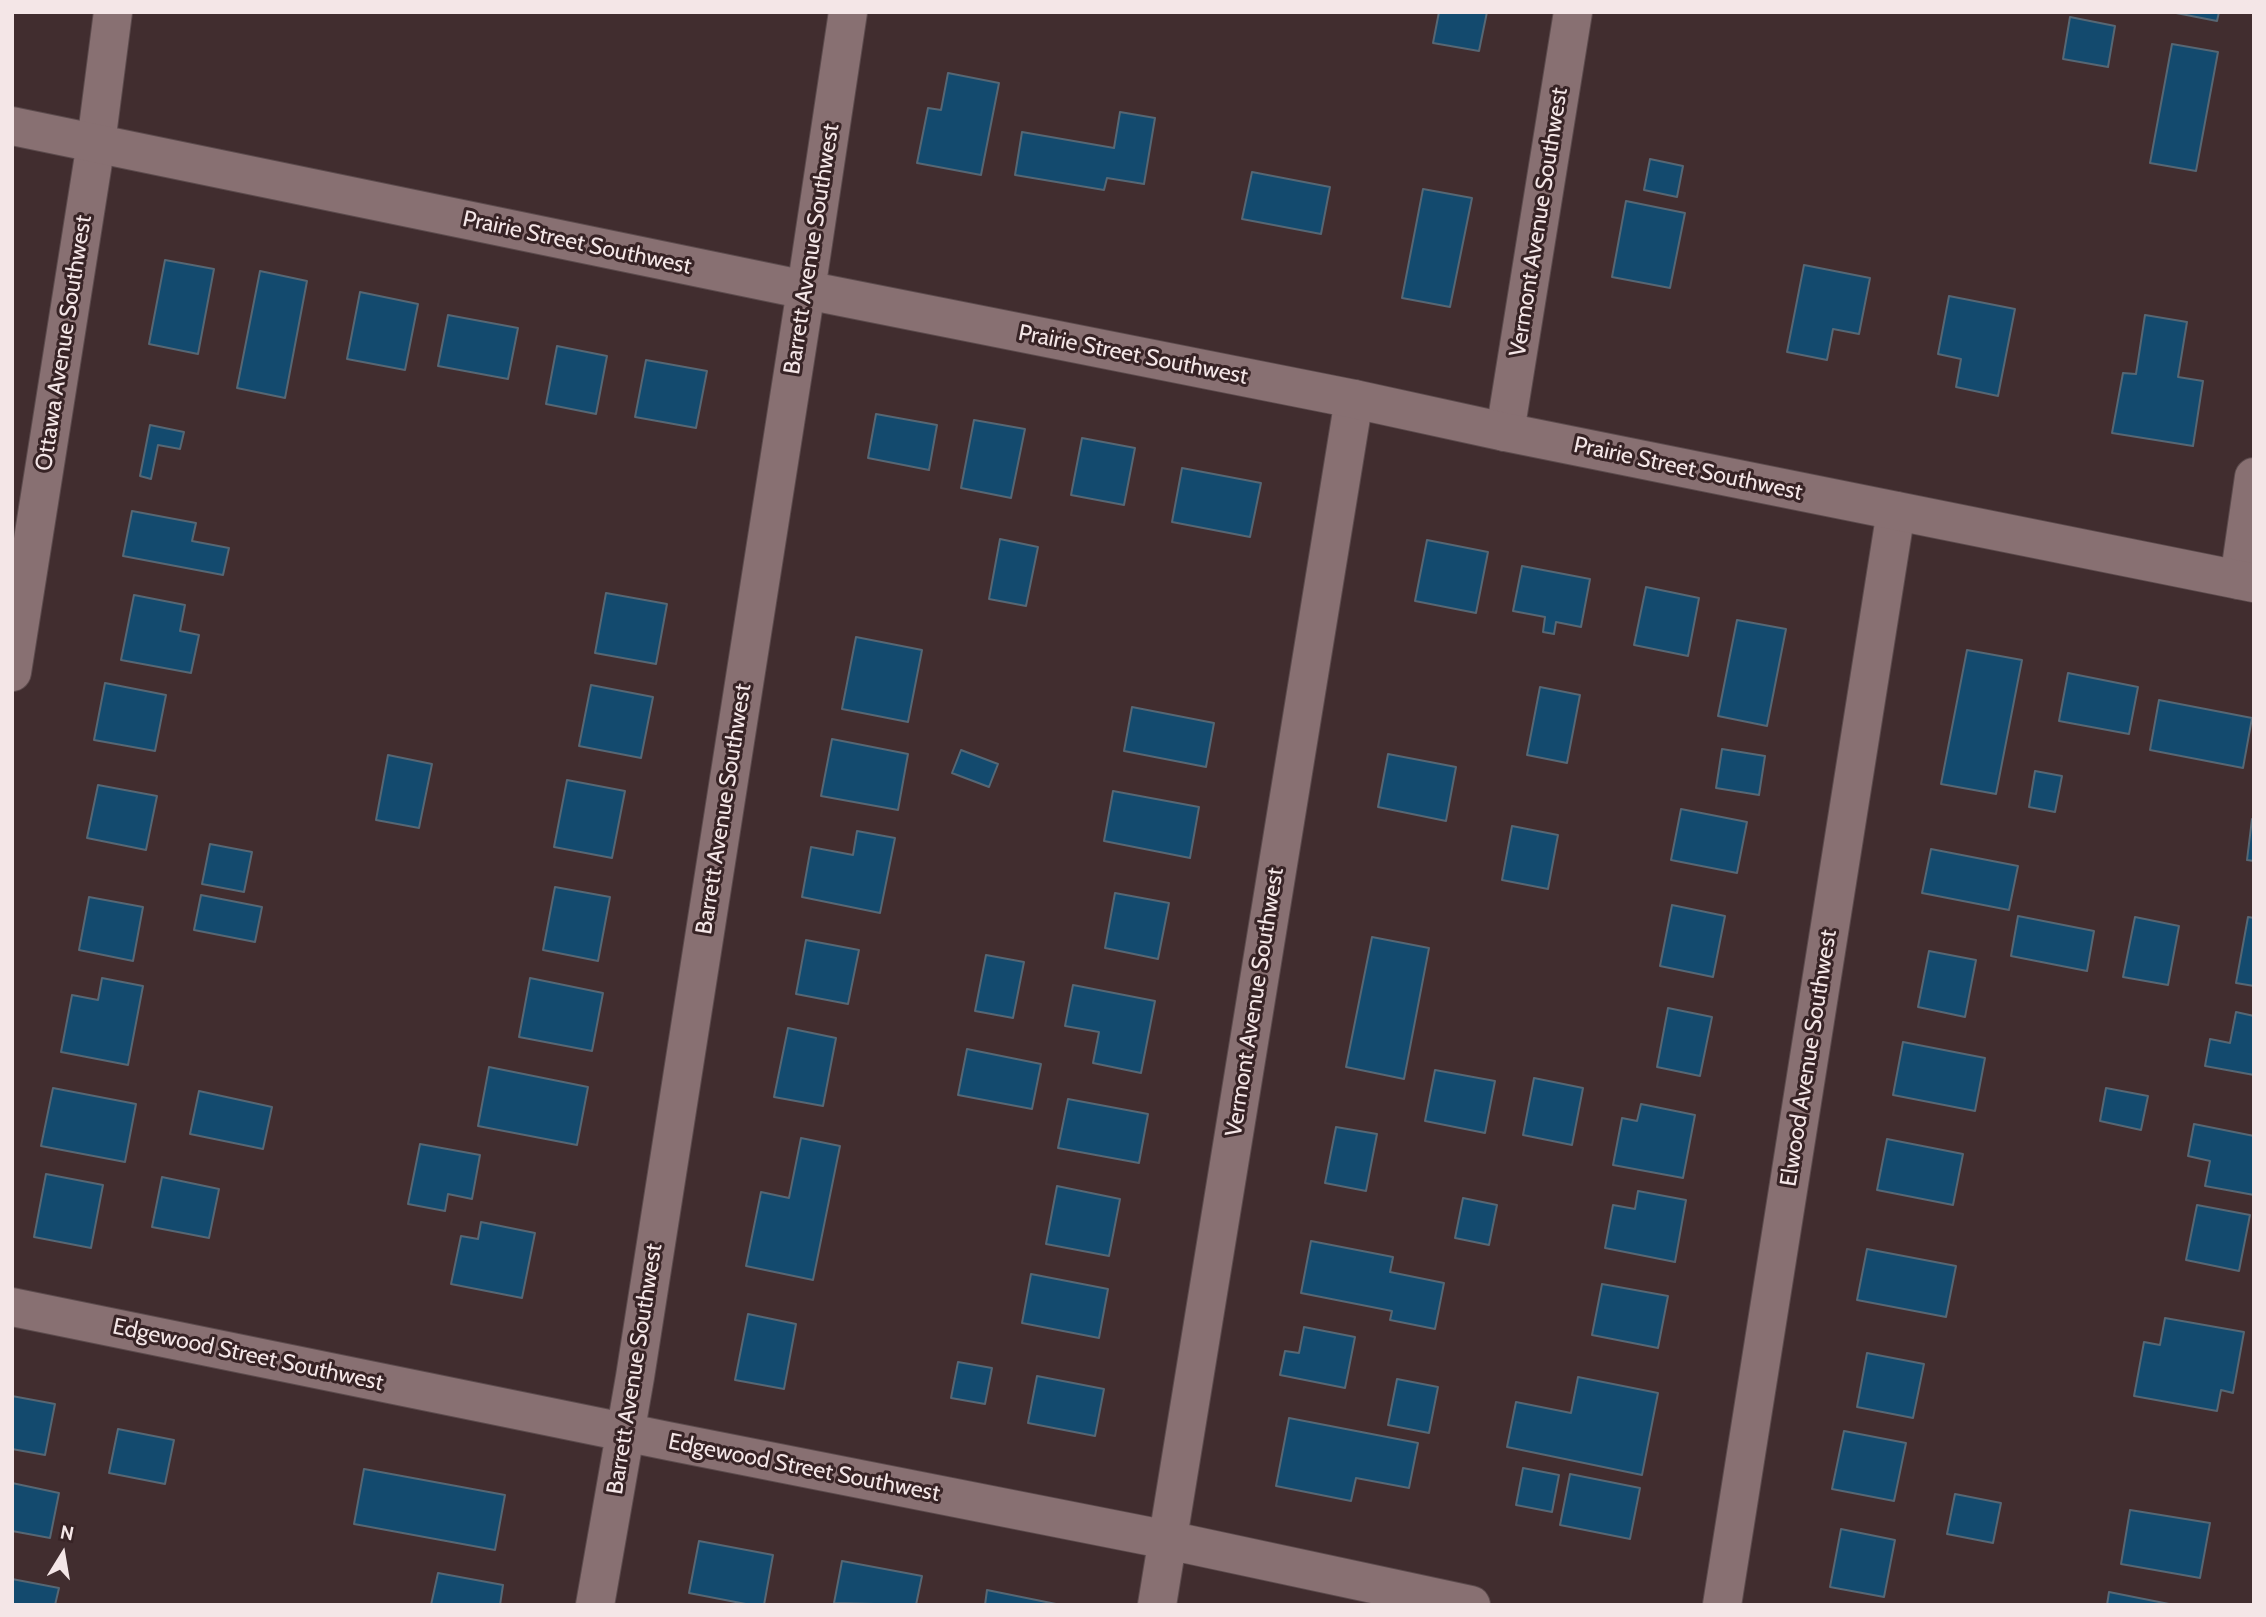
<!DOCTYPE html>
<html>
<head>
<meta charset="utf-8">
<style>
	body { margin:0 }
	#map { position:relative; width:2266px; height:1617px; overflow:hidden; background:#412d2f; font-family:Cabin,sans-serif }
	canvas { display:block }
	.frame { position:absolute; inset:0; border:14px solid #f4e6e7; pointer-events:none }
	.north { position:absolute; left:28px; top:1519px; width:70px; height:70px; -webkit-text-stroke:5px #372325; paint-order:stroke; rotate:11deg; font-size:19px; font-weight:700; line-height:28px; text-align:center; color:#f4e6e7 }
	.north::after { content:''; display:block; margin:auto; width:24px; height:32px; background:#f4e6e7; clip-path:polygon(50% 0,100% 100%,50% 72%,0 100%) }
</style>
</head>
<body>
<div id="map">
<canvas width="2266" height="1617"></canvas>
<div class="frame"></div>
<div class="north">N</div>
</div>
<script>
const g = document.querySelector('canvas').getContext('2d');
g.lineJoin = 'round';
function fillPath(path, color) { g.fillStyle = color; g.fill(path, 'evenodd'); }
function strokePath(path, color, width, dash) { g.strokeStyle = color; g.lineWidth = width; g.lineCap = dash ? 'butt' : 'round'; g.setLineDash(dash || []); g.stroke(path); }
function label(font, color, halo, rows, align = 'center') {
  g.font = font + ' Cabin,sans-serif'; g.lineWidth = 6; g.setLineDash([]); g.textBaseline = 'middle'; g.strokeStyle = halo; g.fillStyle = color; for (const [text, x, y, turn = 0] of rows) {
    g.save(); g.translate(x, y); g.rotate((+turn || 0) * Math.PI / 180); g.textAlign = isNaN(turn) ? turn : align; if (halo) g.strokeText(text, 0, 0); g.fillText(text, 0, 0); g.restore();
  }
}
const building = new Path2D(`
	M1439 12H1487L1479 51 1433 43Z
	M2171 12H2219L2217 21Z
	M2070 17 2115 26 2108 67 2063 59Z
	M2172 44 2218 52 2196 171 2150 163Z
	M948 73 999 83 981 175 917 163 928 108 941 110Z
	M1120 112 1155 118 1144 184 1107 178 1104 190 1015 175 1022 132 1114 148Z
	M1650 159 1683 166 1677 197 1644 190Z
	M1252 172 1330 187 1321 234 1242 219Z
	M1423 189 1472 198 1450 307 1402 298Z
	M1626 201 1685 213 1670 288 1612 277Z
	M165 260 214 269 198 354 149 344Z
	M1804 265 1870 278 1859 334 1833 329 1827 360 1787 352Z
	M260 271 307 281 285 398 237 388Z
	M360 292 418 304 405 370 347 359Z
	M1949 296 2015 309 1998 396 1956 387 1961 359 1938 354Z
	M448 315 518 328 508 379 438 366Z
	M2145 315 2187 322 2178 377 2203 381 2193 446 2112 433 2123 373 2136 374Z
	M557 346 607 356 596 414 546 404Z
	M646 360 707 371 696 428 635 417Z
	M876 414 937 425 929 470 868 458Z
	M974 420 1025 429 1011 498 961 488Z
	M150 425 184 432 180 449 158 445 151 479 140 476Z
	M1082 438 1135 448 1124 505 1071 495Z
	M1182 468 1261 483 1250 537 1172 522Z
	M132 511 196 523 192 541 229 548 223 575 123 556Z
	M1000 539 1038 547 1026 606 989 599Z
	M1427 540 1488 552 1476 613 1415 601Z
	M1522 566 1590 579 1581 627 1556 622 1554 634 1543 632 1545 617 1513 611Z
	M1646 587 1699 598 1688 656 1634 645Z
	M606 593 667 604 656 664 595 653Z
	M134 595 185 605 180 631 199 635 191 673 121 660Z
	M1737 620 1786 629 1767 726 1718 716Z
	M856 637 922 650 908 722 842 709Z
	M1967 650 2022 660 1996 794 1941 784Z
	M2068 673 2138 687 2129 734 2059 721Z
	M105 683 166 695 155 751 94 740Z
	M591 685 653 697 641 758 579 746Z
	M1540 687 1580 695 1567 763 1527 755Z
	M2159 700 2252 718 2243 768 2150 750Z
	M1132 707 1214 723 1206 767 1124 751Z
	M832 739 908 754 898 810 821 796Z
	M1722 749 1765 756 1759 795 1716 788Z
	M961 750 998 764 989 787 952 773Z
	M1388 754 1456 767 1446 821 1378 807Z
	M388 755 432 764 419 828 376 820Z
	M2035 771 2062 776 2055 812 2029 807Z
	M567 780 625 791 612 858 554 847Z
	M98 785 157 796 146 850 87 838Z
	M1113 791 1199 807 1190 858 1104 841Z
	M1681 809 1747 822 1737 873 1671 860Z
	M2252 819H2254V861L2247 860Z
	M1512 826 1558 835 1548 889 1502 880Z
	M857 831 895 838 880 913 802 897 811 847 853 855Z
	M210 844 252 852 244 892 202 884Z
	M1931 849 2018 866 2009 910 1922 893Z
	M555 887 610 897 598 961 543 950Z
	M1115 893 1169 903 1158 959 1105 948Z
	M201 895 262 907 255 942 194 930Z
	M89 897 143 907 133 961 79 950Z
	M1672 905 1725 916 1713 977 1660 966Z
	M2018 916 2094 931 2087 971 2011 956Z
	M2135 917 2179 926 2168 985 2123 977Z
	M2248 917 2254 918V986L2236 983Z
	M1372 937 1429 948 1404 1079 1346 1067Z
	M806 940 859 950 848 1004 796 994Z
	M1929 951 1976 960 1965 1017 1918 1007Z
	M986 955 1024 962 1013 1018 975 1011Z
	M102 978 143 986 128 1065 61 1052 72 995 98 1000Z
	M530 978 603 993 592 1051 519 1037Z
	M1073 985 1155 1001 1141 1073 1093 1063 1099 1032 1065 1026Z
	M1668 1008 1712 1017 1700 1076 1657 1067Z
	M2236 1012 2254 1016V1075L2205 1066 2210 1039 2230 1043Z
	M788 1028 836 1038 823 1106 774 1097Z
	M1903 1042 1985 1058 1975 1111 1893 1095Z
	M967 1049 1041 1064 1032 1109 958 1095Z
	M489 1067 588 1087 577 1145 478 1126Z
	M1435 1070 1495 1081 1485 1133 1425 1121Z
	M1534 1078 1583 1088 1572 1145 1523 1135Z
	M53 1088 136 1104 125 1162 41 1146Z
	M2106 1088 2148 1096 2141 1130 2100 1121Z
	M199 1091 272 1107 263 1149 190 1134Z
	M1068 1099 1148 1114 1139 1163 1058 1148Z
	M1641 1104 1695 1115 1683 1178 1613 1165 1622 1118 1637 1121Z
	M2194 1124 2254 1136V1195L2205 1186 2210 1161 2188 1156Z
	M1336 1127 1377 1134 1366 1191 1325 1183Z
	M801 1138 840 1146 813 1280 746 1266 761 1192 789 1198Z
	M1887 1139 1963 1154 1953 1205 1877 1190Z
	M420 1144 480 1155 472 1199 448 1194 445 1211 408 1204Z
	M46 1174 103 1185 91 1248 34 1237Z
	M162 1177 219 1189 209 1238 152 1227Z
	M1057 1186 1120 1199 1109 1256 1046 1244Z
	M1638 1191 1686 1200 1675 1262 1605 1248 1613 1205 1635 1209Z
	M1463 1198 1497 1205 1489 1245 1455 1238Z
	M2197 1205 2250 1215 2239 1271 2186 1260Z
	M481 1222 535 1233 522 1298 451 1284 461 1236 478 1239Z
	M1311 1241 1393 1257 1390 1272 1444 1283 1435 1329 1390 1320 1392 1311 1301 1293Z
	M1867 1249 1956 1266 1946 1317 1857 1300Z
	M1031 1274 1108 1289 1099 1338 1022 1323Z
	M1602 1284 1668 1296 1658 1348 1592 1335Z
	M748 1314 796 1324 784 1389 735 1380Z
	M2165 1318 2244 1332 2233 1393 2221 1390 2217 1411 2134 1396 2144 1342 2160 1345Z
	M1304 1327 1355 1337 1345 1388 1280 1375 1285 1351 1299 1353Z
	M1867 1353 1924 1364 1913 1418 1857 1407Z
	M958 1362 992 1368 985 1404 951 1398Z
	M1037 1376 1104 1389 1095 1436 1028 1423Z
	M1578 1377 1658 1393 1642 1475 1507 1447 1516 1402 1571 1413Z
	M1397 1379 1438 1387 1429 1433 1388 1425Z
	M12 1396 55 1404 45 1455 12 1449Z
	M1289 1418 1418 1443 1409 1488 1356 1478 1351 1501 1276 1486Z
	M118 1429 174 1440 165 1484 109 1473Z
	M1844 1431 1906 1443 1894 1501 1832 1489Z
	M1523 1468 1559 1475 1552 1512 1516 1505Z
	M364 1469 505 1495 495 1550 354 1524Z
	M1570 1474 1640 1488 1630 1539 1560 1525Z
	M12 1483 59 1493 50 1538 12 1531Z
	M1955 1494 2001 1503 1993 1543 1947 1534Z
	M2130 1510 2210 1523 2200 1578 2121 1564Z
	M1841 1529 1895 1540 1884 1597 1830 1587Z
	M699 1541 773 1555 764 1605H751L689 1593Z
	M842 1561 922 1576 916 1605 834 1603Z
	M438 1573 503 1585 500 1605H431Z
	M12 1579 59 1588 55 1605H12Z
	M987 1590 1056 1604V1605H985Z
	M2109 1592 2174 1605H2107Z`);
fillPath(building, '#134a6e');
strokePath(building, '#566774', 2);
const minor = new Path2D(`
	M1505 432 1573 12
	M2239 580 2254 477
	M12 672 96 143 113 12
	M12 1307 668 1441 1168 1540 1471 1605
	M595 1605 635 1377 806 290 848 12
	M1157 1605 1354 399
	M1722 1605 1896 511`);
const tertiary = new Path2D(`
	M12 126 806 290 1354 399 1505 432 2254 583`);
strokePath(minor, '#5c4b4d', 40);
strokePath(tertiary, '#5c4b4d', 40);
strokePath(minor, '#887072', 38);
strokePath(tertiary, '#887072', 38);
label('23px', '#f4e6e7', '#372325', [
	["Vermont Avenue Southwest",1539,222,-81],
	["Prairie Street Southwest",577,243,12],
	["Barrett Avenue Southwest",812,249,-81],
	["Ottawa Avenue Southwest",64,343,-81],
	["Prairie Street Southwest",1133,355,11],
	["Prairie Street Southwest",1688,469,12],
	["Barrett Avenue Southwest",724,809,-81],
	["Vermont Avenue Southwest",1255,1002,-81],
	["Elwood Avenue Southwest",1809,1058,-81],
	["Edgewood Street Southwest",248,1355,12],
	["Barrett Avenue Southwest",635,1369,-81],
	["Edgewood Street Southwest",804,1468,11]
]);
</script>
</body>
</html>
